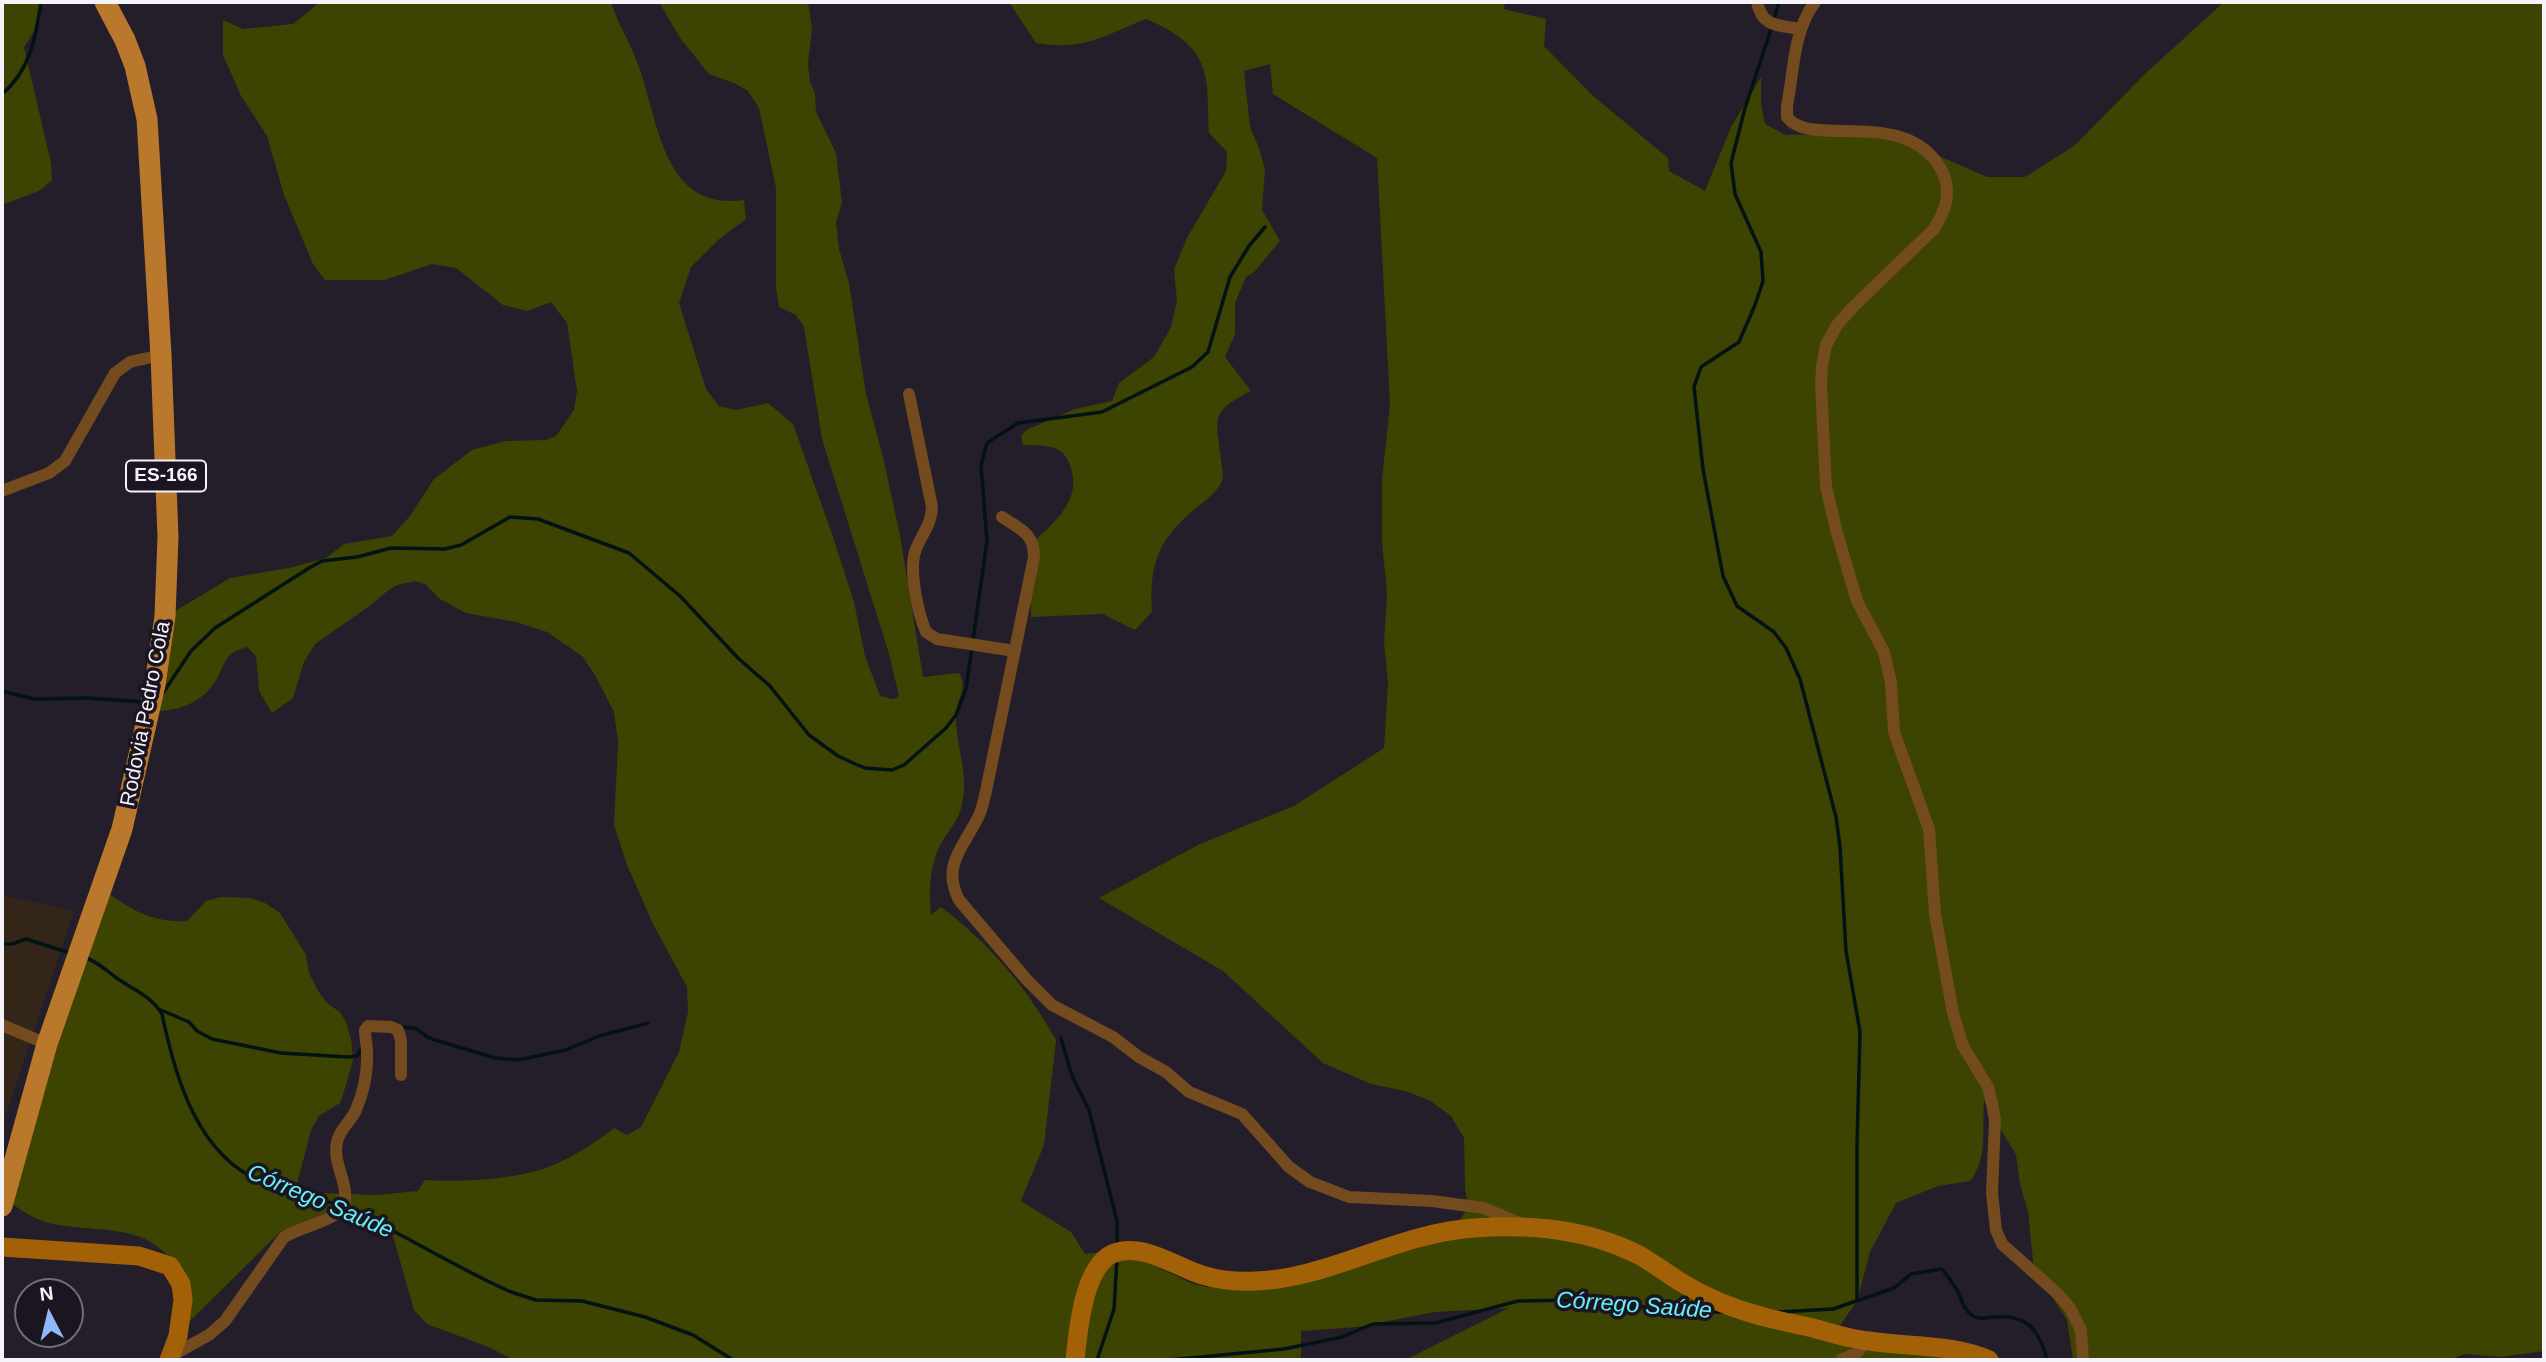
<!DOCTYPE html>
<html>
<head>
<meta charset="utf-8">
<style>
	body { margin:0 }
	#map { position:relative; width:2546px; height:1362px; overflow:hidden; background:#241e2b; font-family:Helvetica,sans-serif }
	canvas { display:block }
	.frame { position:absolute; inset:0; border:4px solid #f5f2fa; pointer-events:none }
	.north { position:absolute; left:14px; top:1278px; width:70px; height:70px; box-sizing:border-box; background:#1b1521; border:2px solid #726d78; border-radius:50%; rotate:353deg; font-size:19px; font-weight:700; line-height:28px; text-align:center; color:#f5f2fa }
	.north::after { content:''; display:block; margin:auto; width:24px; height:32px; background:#8eb9fc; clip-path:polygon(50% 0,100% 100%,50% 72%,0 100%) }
</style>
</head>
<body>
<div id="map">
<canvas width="2546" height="1362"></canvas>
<div class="frame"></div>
<div class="north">N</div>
</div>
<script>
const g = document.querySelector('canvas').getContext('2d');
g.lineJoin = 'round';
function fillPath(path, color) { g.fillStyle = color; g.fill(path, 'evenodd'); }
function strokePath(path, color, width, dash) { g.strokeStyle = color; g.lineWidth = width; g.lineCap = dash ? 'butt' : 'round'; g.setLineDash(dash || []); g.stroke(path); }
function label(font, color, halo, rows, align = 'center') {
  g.font = font + ' Helvetica,sans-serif'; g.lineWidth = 7; g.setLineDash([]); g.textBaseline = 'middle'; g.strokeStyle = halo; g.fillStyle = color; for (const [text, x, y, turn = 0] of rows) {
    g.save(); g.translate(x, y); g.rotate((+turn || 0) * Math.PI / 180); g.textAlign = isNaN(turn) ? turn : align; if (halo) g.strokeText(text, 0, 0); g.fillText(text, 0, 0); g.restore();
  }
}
fillPath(new Path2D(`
	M2 895 74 911 2 1125Z`), '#332618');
fillPath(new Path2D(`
	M2 2H41L34 32 24 47 51 163 52 180 39 191 2 205Z
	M320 2H611C617 23 630 41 637 62 659 118 661 212 744 200L746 219 718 240 691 267 679 303 706 389 719 406 736 410 768 403 793 424 833 537 854 602 865 656 880 696 894 699 899 696 889 654 822 439 804 327 796 315 779 307 776 288V188L759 108 748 91 734 83 709 74 680 38 659 2H808L812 29 808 63 810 82 815 93 816 112 836 153 842 202 836 223 839 249 849 283 866 394 883 457 900 535 923 677 959 673C968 689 957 698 956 714 955 742 968 771 963 799 960 819 952 825 942 842 929 865 929 890 931 915L941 907C988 942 1028 989 1056 1040L1044 1145 1021 1201 1071 1232 1085 1254 1102 1252 1149 1263 1191 1283 1206 1287 1244 1288 1459 1221 1468 1208 1465 1188 1464 1138 1451 1116 1429 1100 1405 1091 1371 1084 1323 1063 1223 971 1099 898 1200 844 1294 806 1384 748 1388 683 1384 643 1387 594 1382 541V479L1390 405 1377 158 1273 94 1270 64 1244 71 1250 127 1259 148 1265 170 1262 210 1280 241 1254 272 1246 277 1235 303V334L1225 357 1251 391C1208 413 1217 417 1221 460 1222 466 1224 475 1222 481 1217 493 1205 501 1196 508 1158 540 1149 563 1152 612L1135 630 1103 614 1031 617 1030 545C1052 524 1082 502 1071 468 1064 443 1045 446 1023 445L1021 436 1026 430 1075 409 1112 401 1119 383 1154 357 1171 327 1177 301 1174 269 1187 238 1226 171 1227 152 1209 133C1207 112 1210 88 1203 68 1195 43 1168 28 1146 19 1103 36 1084 51 1036 43L1009 2H1506L1503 9 1546 19 1544 46 1591 94 1668 158 1669 171 1705 191 1731 127 1761 77V103L1765 124 1785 135 1895 132 1921 148 1987 177H2025L2074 146 2146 73 2224 2H2544V1351L2500 1357 2464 1354 2451 1360H2073L2067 1320 2034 1269 2028 1212 2020 1184 2016 1155 1984 1101C1982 1127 1988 1160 1970 1181L1938 1186 1896 1203 1870 1252 1857 1301 1837 1330 1826 1333 1853 1349 1948 1353 1957 1360H1405L1509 1308 1435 1312 1357 1327 1301 1331V1360H513L491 1348 427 1324 414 1310 393 1236 380 1224 366 1217 341 1214 280 1232 181 1330 178 1266C168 1256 157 1244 143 1238 113 1226 77 1231 45 1222 30 1217 15 1206 2 1197L101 888C128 908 151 923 187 921L206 901 221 897 251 898 265 903 280 913 306 955 309 973 318 991 328 1004 340 1012 345 1020 351 1038 353 1060 346 1085 340 1103 319 1116 311 1130 295 1192 375 1195 418 1191 425 1180C463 1182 507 1180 543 1169 569 1160 593 1144 614 1128L627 1135 641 1127 679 1052 688 1012 687 987 653 924 627 865 614 825 618 742 614 712 595 675 582 656 547 632 516 622 466 613 440 599 425 584 415 581 397 585 386 592 371 605 315 644 304 662 293 698 272 713 259 691 256 656 247 647C225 653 227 659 218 677 204 703 178 712 151 711L167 616 230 578 289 568 326 558 344 544 392 536 410 516 434 479 472 450 505 441 546 440 556 436 574 410 577 391 567 323 551 302 527 311 503 305 456 268 432 264 385 280H325L313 264 284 195 267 136 241 96 223 55V20L243 29 293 24Z`), '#3d4301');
strokePath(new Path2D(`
	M1774 19 1779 2
	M1772 26 1745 108 1731 163 1735 194 1761 252 1763 281 1755 305 1739 342 1701 367 1694 387 1703 469 1723 576 1737 606 1774 632 1786 648 1800 679 1836 817 1840 847 1846 951 1860 1032 1857 1146V1301
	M2 94C30 71 36 36 41 2
	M2 691 34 699 88 698 144 702
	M163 693 191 651 215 628 309 568 322 561 357 557 391 548 445 549 461 545 510 517 538 519 629 553 680 596 739 659 770 686 809 735 838 756 853 763 865 768 892 770 904 765 946 728 956 715 966 689 987 541 981 465 987 443 1018 423 1102 412 1192 367 1208 352 1230 277 1249 246 1265 227
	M2 944H12L26 939 70 953
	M84 957C98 962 106 970 118 979 134 990 151 996 162 1014 175 1077 197 1155 262 1182 291 1194 325 1198 353 1211 407 1236 457 1268 511 1292L536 1300 582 1301 645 1317 693 1335 733 1360
	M161 1010 189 1022 197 1031 212 1039 281 1053 348 1057 357 1056 362 1048
	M400 1027 415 1028 429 1038 495 1058 518 1060 566 1050 599 1036 648 1023
	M1061 1038 1072 1076 1089 1110 1117 1221V1247
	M1779 1312 1833 1309 1894 1288 1911 1274 1942 1269C1947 1275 1951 1281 1955 1287 1962 1296 1961 1308 1972 1315 1978 1320 1987 1318 1994 1317 2027 1314 2039 1329 2047 1360
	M1097 1360 1114 1309 1117 1258
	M1169 1360 1284 1349 1342 1337 1373 1324 1435 1323 1518 1301 1574 1300 1698 1312H1722`), '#031314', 3.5);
strokePath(new Path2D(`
	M1757 2C1762 27 1778 25 1800 29
	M1815 2C1793 31 1794 71 1787 106V117C1811 150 1910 104 1943 173 1952 194 1945 211 1934 229L1854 306 1837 325 1826 345 1822 366 1821 385 1826 487 1837 533 1857 601 1884 652 1891 683 1894 732 1929 829 1935 914 1953 1013 1963 1046 1988 1087 1992 1103 1995 1120 1992 1193 1996 1230 2002 1244 2058 1294 2070 1308 2081 1330 2083 1360
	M909 394 932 507C932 523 922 534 916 549 908 569 918 613 926 632L937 639 1015 651
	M2 491 49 473 65 461 115 373 130 362 161 355
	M1002 517C1020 529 1034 533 1034 557L986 791C984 798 983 806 980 813 967 844 940 863 959 900L1027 980 1052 1005 1113 1037 1139 1057 1166 1072 1189 1092 1242 1114 1289 1167 1310 1182 1349 1197 1432 1201 1484 1208 1522 1224
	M2 1025 47 1044
	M171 1356 209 1335 225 1321 284 1237C302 1226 331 1223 344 1206 350 1184 332 1164 337 1142 339 1130 351 1121 356 1110 364 1091 368 1072 367 1052 367 1045 365 1038 365 1030L368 1026 391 1027 398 1030 401 1040V1075
	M1841 1360 1857 1353 1866 1341`), '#734b1f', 12);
strokePath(new Path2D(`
	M2 1247 139 1256 170 1266 181 1284 183 1300 178 1336 169 1360
	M1075 1360C1078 1332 1083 1268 1112 1254 1141 1241 1176 1267 1202 1275 1219 1280 1238 1282 1255 1281 1328 1279 1397 1233 1474 1228 1532 1224 1587 1229 1639 1255 1653 1263 1666 1273 1679 1281 1703 1296 1734 1309 1761 1316 1778 1321 1796 1324 1813 1328 1832 1333 1850 1339 1869 1341 1908 1347 1953 1344 1989 1360`), '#a26107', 19);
strokePath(new Path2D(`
	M2 1206 47 1044 122 829 155 685 165 616 168 537 161 355 147 119 135 66 125 40 105 2`), '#ba782c', 21);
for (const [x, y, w] of [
	[166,476,80]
]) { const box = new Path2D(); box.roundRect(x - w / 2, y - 15.5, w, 31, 5); g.fillStyle = '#1b1521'; g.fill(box); strokePath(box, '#f5f2fa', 2); }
label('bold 19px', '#f5f2fa', null, [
	["ES-166",166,476]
]);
label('21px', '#f5f2fa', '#1b1521', [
	["Rodovia Pedro Cola",146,714,-79]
]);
label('italic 23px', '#66eff8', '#1b1521', [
	["Córrego Saúde",320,1202,23],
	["Córrego Saúde",1634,1306,4]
]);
</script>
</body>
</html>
